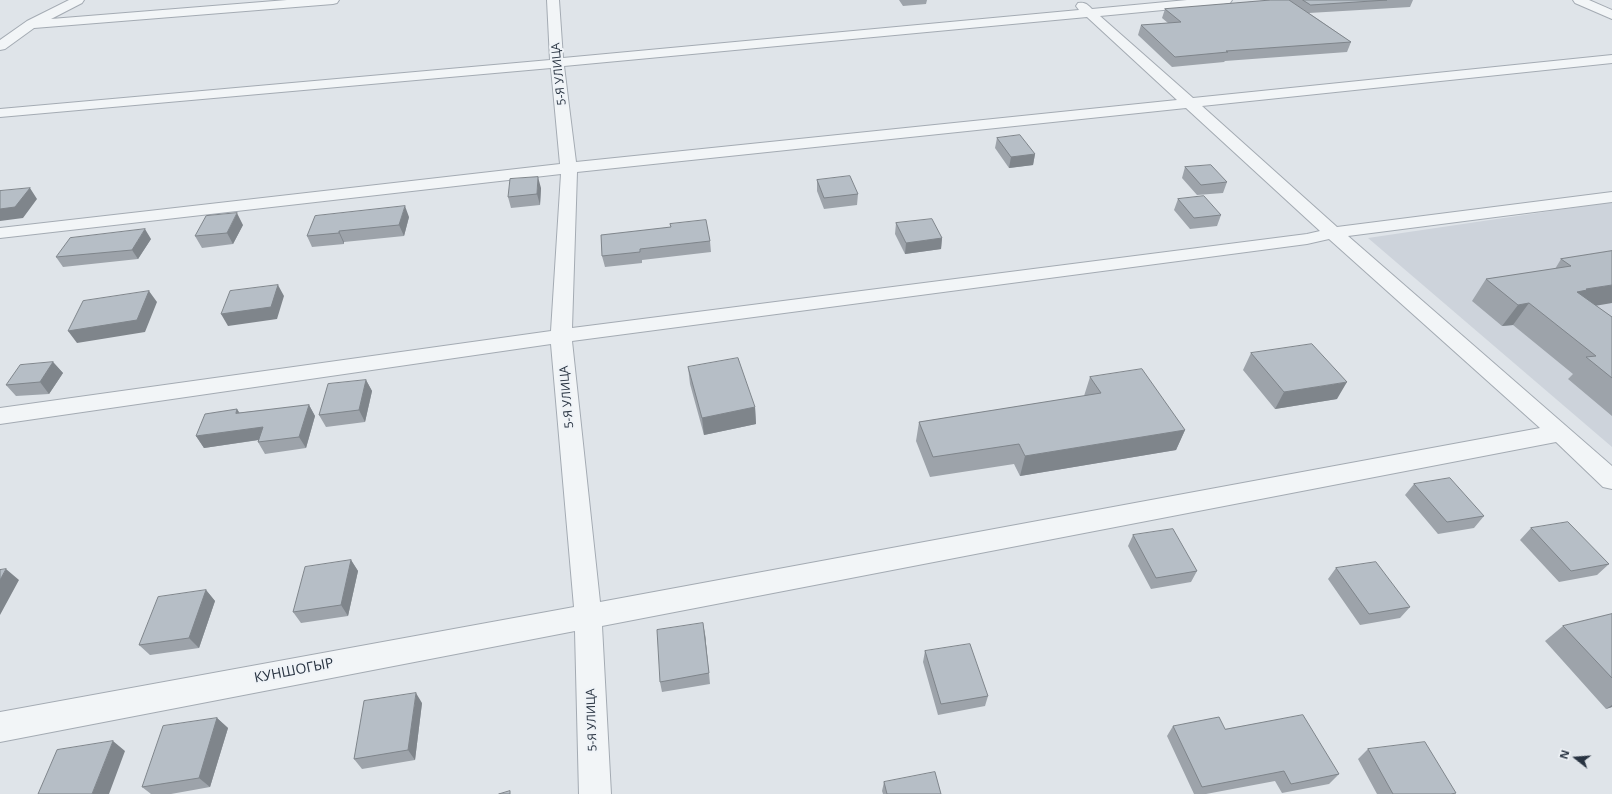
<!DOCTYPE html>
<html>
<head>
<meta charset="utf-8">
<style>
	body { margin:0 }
	#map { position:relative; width:1612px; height:794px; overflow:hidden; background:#dfe4e9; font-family:"Open Sans",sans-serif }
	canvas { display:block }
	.north { position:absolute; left:1556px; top:738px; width:40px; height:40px; -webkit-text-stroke:3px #eff3f7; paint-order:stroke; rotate:287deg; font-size:11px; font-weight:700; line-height:16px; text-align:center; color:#283341 }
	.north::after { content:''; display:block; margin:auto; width:14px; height:18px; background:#283341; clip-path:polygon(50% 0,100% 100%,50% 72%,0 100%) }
</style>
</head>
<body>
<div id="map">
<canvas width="1612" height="794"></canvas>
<div class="north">N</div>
</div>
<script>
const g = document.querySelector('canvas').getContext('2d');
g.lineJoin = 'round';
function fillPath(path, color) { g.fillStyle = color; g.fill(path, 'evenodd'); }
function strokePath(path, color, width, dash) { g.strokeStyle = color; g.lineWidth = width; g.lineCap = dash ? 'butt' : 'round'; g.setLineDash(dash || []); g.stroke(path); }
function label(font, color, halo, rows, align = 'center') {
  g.font = font + ' "Open Sans",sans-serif'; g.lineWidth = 4; g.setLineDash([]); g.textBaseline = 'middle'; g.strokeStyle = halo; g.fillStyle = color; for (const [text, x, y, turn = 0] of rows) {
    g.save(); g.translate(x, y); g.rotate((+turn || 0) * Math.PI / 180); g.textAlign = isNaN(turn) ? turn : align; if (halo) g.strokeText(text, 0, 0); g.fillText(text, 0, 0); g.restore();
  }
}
fillPath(new Path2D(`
	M1612 202V447L1368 238Z`), '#cdd3db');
const minor = new Path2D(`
	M69 0H84L82 3 51 19 287 0H339L337 3 333 4 34 28 5 49 0 50V40L27 21Z
	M547 0H559L563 58 1079 10 1076 6 1078 3C1085 2 1087 4 1092 9L1187 0H1232L1230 3 1226 4 1100 16 1193 98 1612 55V63L1202 106 1337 227 1612 192V202L1348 236 1612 466V489L1603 487 1556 442 602 626 611 794H579L575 631 0 742V712L574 607 551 344 0 424V408L551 331 561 174 0 238V228L560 164 551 68 0 117V109L550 60ZM1087 17 1177 100 576 162 564 66ZM1186 108 1320 231 1307 234 572 328 577 172ZM1329 239 1540 428 600 602 572 341 1307 244Z
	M1573 0H1589L1612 10V19L1575 3Z`);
strokePath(minor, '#a4abb3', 2);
fillPath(minor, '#f2f5f7');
fillPath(new Path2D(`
	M899 0H927L926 4 903 6Z
	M1271 0H1413L1410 7 1309 13 1351 42 1347 52 1225 61 1224 62 1172 67 1138 35 1141 25 1168 23 1162 18 1165 9Z
	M997 138 1035 154 1033 165 1009 168 995 148Z
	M1185 167 1227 182 1223 193 1197 195 1182 178Z
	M817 180 858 194 857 205 824 209 817 191Z
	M541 188 540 205 511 208 508 197Z
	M1178 199 1221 215 1217 226 1190 229 1174 210Z
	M409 217 404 236 344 242V244L312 247 307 236Z
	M896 223 942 238 941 249 905 254 895 234Z
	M243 225 233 244 202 248 195 236Z
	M601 235 710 241 711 252 642 260V263L605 267 602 256Z
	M151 239 138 259 63 267 56 257Z
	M1612 251 1596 306 1612 317V416L1568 379 1573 374 1513 325 1502 326 1472 301 1486 279 1555 269 1561 259Z
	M1251 353 1337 399 1275 409 1243 370Z
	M53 362 63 373 49 394 16 396 6 385Z
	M688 367 755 407 756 424 704 435 690 384Z
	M1090 377 1185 430 1176 450 1020 476 1014 464 930 477 916 441 919 422 1084 396Z
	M366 380 372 391 365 422 326 427 319 415Z
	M309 405 315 416 306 448 265 454 258 442 259 440 204 448 196 436 240 413Z
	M1414 484 1484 516 1474 528 1438 534 1405 495Z
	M1531 528 1609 564 1597 575 1559 582 1520 540Z
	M1133 535 1197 571 1191 582 1151 589 1128 546Z
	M351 560 358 571 348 616 301 623 293 612Z
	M1336 568 1410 607 1400 618 1360 625 1328 579Z
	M206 590 215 601 199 648 150 655 139 645Z
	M1612 614V707L1606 709 1545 641 1563 626Z
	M705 634 710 684 662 692 660 682Z
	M925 651 988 696 985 706 938 715 923 662Z
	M422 703 415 760 362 769 354 759Z
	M217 718 228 728 210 787 171 794H151L142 787Z
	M1173 726 1225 729 1339 774 1329 784 1282 793 1275 781 1206 794H1194L1167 736Z
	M1368 749 1456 793 1455 794H1377L1358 759Z
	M884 782 941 794H883L882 791Z`), '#9da3aa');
fillPath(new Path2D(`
	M1035 154 1033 165 1009 168 1011 157Z
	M538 177 541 188 540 205 537 194Z
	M30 188 37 199 23 218 0 221V209Z
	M405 206 409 217 404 236 399 225Z
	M237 213 243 225 233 244 227 233Z
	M145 229 151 239 138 259 132 250Z
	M339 231 344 242V244L339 233Z
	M942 238 941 249 905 254 906 243Z
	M278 285 284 296 277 319 228 326 221 314Z
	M1612 285V303L1571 310 1577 292 1586 289Z
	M149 291 157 302 145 332 77 343 68 331Z
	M1529 303 1513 325 1502 326 1518 305Z
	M53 362 63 373 49 394 40 382Z
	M366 380 372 391 365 422 359 410Z
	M1347 382 1337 399 1275 409 1284 392Z
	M309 405 315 416 306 448 299 437Z
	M755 407 756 424 704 435 702 418Z
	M237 409 245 421 236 413Z
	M263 427 271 438 204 448 196 436Z
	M1185 430 1176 450 1020 476 1025 456Z
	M351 560 358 571 348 616 341 605Z
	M6 569 19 580 0 615V580Z
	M206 590 215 601 199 648 189 638Z
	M703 623 705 634 710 684 709 673Z
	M416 693 422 703 415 760 408 750Z
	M1612 705V707L1606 709Z
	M217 718 228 728 210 787 199 778Z
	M113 741 125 751 109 794H92Z`), '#7f858b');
const building = new Path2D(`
	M1271 0H1289L1351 42 1226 51 1228 52 1175 57 1141 25 1181 22 1165 9Z
	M1303 0H1387L1311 5Z
	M1020 135 1035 154 1011 157 997 138Z
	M1211 165 1227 182 1201 185 1185 167Z
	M850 176 858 194 824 198 817 180Z
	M538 177 537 194 508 197 510 179Z
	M30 188 15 207 0 209V191Z
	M1204 196 1221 215 1194 218 1178 199Z
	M405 206 399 225 339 231V233L307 236 315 216Z
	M237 213 227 233 195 236 206 216Z
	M932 219 942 238 906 243 896 223Z
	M706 220 710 241 640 249V252L602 256 601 235 671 227 670 224Z
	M145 229 132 250 56 257 70 238Z
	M1612 251V285L1586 289 1587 290 1577 292 1612 317V378L1586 357 1596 356 1529 303 1518 305 1486 279 1571 266 1561 259Z
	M278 285 271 307 221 314 230 291Z
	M149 291 137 320 68 331 83 301Z
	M1312 344 1347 382 1284 392 1251 353Z
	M738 358 755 407 702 418 688 367Z
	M53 362 40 382 6 385 20 365Z
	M1142 369 1185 430 1025 456 1019 444 933 457 919 422 1101 393 1090 377Z
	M366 380 359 410 319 415 328 384Z
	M309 405 299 437 258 442 263 427 196 436 205 414 237 409 236 413Z
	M1450 478 1484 516 1447 522 1414 484Z
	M1568 522 1609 564 1571 571 1531 528Z
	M1173 529 1197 571 1156 578 1133 535Z
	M351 560 341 605 293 612 305 567Z
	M1376 562 1410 607 1369 614 1336 568Z
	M6 569 0 580V570Z
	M206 590 189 638 139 645 158 597Z
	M1612 614V678L1563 626Z
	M703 623 709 673 660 682 657 630Z
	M970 644 988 696 941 704 925 651Z
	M416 693 408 750 354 759 364 701Z
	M1303 715 1339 774 1291 784 1284 771 1202 787 1173 726 1219 717 1225 729Z
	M217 718 199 778 142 787 163 726Z
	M113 741 92 794H38L57 750Z
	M1425 742 1456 793 1451 794H1393L1368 749Z
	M935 772 941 794H887L884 782Z
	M510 791V794H499Z`);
fillPath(building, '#b6bec6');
strokePath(building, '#7f858b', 1);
label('12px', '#283341', '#eff3f7', [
	["5-Я УЛИЦА",559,74,-96],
	["5-Я УЛИЦА",567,397,-95],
	["5-Я УЛИЦА",592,720,-92]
]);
label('14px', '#283341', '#eff3f7', [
	["КУНШОГЫР",294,671,-11]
]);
</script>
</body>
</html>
